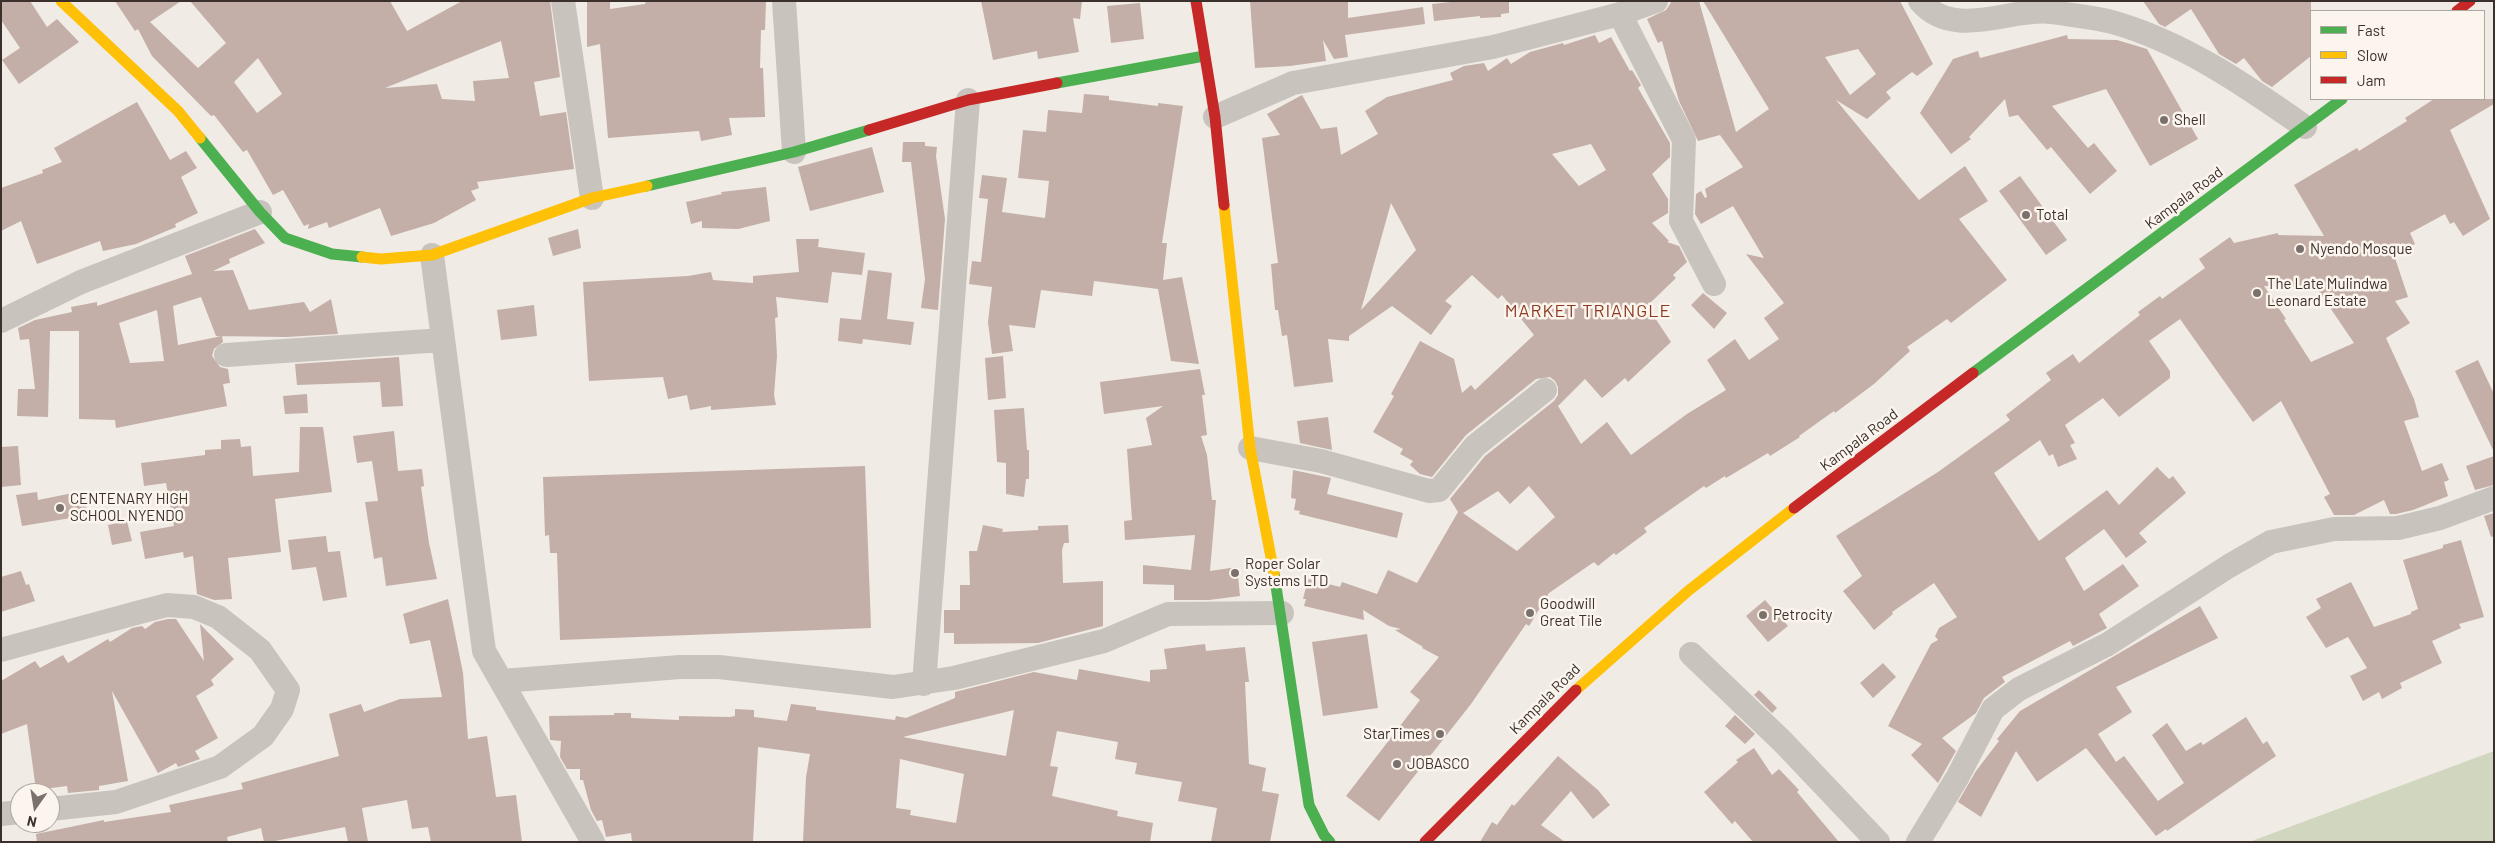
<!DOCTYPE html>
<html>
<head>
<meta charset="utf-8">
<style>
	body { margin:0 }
	#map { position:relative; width:2495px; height:843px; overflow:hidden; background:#f0ebe5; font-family:Barlow,sans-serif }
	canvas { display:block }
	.frame { position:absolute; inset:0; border:2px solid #3b302b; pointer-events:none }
	.legend { position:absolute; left:2310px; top:10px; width:175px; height:90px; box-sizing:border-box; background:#fbf5ee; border:1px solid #aea6a0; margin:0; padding:6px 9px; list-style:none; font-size:15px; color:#3b302b }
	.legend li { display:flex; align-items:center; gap:10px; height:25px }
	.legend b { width:25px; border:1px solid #aea6a0 }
	.north { position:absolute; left:10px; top:783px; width:50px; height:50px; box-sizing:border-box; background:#fbf5ee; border:1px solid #aea6a0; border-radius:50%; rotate:193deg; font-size:14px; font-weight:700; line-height:20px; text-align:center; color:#3b302b }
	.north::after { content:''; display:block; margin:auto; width:18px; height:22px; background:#7a716c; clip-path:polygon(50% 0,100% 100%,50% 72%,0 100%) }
</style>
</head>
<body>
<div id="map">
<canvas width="2495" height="843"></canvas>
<div class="frame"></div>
<ul class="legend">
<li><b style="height:6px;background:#4caf50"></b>Fast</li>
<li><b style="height:6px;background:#ffc107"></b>Slow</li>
<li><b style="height:6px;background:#c62828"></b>Jam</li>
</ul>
<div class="north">N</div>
</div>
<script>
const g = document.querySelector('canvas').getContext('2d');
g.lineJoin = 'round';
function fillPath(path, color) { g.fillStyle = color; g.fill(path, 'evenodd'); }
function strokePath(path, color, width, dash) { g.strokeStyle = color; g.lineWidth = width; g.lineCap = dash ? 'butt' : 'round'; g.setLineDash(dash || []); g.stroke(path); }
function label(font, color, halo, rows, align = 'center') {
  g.font = font + ' Barlow,sans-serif'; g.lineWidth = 5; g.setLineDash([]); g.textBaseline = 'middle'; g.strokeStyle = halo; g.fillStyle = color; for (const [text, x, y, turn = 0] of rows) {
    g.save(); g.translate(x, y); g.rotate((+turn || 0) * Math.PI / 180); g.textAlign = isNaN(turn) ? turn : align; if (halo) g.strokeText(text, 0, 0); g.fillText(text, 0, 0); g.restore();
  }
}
fillPath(new Path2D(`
	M2494 751V842H2249Z`), '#d1d6bf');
fillPath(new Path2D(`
	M1 1H30L47 27 57 19 79 42 19 84 2 60 20 48 1 20Z
	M115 1H181L150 22 198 68 226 43 190 1H390L407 31 462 1H550L560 77 534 82 540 116 566 112 574 169 477 182 479 188 471 191 476 200 434 223 391 236 380 208 329 228 327 222 308 229 309 224 304 226 283 190 273 195 247 150 243 152 214 115 211 116 152 56 138 29 135 31ZM501 41 509 78 473 81 475 101 442 99 437 84 385 88ZM258 58 282 94 257 113 234 82Z
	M587 1H610V9L645 4 646 1H766L765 30H761L760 68H763L765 117 729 118 732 135 701 141 699 131 608 138 600 44 587 47Z
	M981 1H1082L1080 19 1073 18 1079 52 1038 59 1037 51 993 60Z
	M1250 1H1348V18L1423 7 1425 24 1345 35 1348 57 1334 59 1323 40 1326 61 1290 66 1255 68Z
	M1460 1H1509V13L1501 14V17L1480 18V16L1434 21 1432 4Z
	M1672 1H1699L1736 132 1769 109 1703 1H1900L1933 64 1917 76 1912 72 1886 92 1891 98 1867 119 1836 100 1919 200 1965 166 1988 201 1959 219 2007 280 1951 323 1947 319 1907 347 1910 351 1874 384 1835 413 1834 411 1799 436 1800 437 1770 456 1768 453 1726 478 1725 476 1706 488 1704 486 1644 528 1647 532 1616 555 1614 553 1598 566 1594 562 1549 593 1529 626 1526 624 1471 704 1379 821 1346 796 1420 700 1410 692 1439 657 1422 648 1423 647 1395 630 1401 629 1389 626 1363 610 1364 620 1304 606 1306 599H1303L1308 579 1340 587 1342 582 1377 594 1388 570 1417 583 1458 512 1450 499 1485 456 1554 401 1558 395V387L1555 381 1550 377 1536 379 1466 435 1432 477 1420 474 1410 465 1413 461 1400 454 1403 449 1373 432 1394 396 1391 394 1420 341 1454 359 1462 393 1471 385 1475 390 1534 335 1502 295 1498 299 1472 275 1445 301 1452 306 1431 335 1392 306 1349 336V341L1328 339 1333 382 1294 387 1287 335 1282 336 1278 310H1275L1271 264 1278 263 1262 138 1280 135 1267 114 1302 95 1321 129 1337 127 1341 155 1378 134 1365 111 1387 97 1453 80 1450 73 1464 66 1484 63 1488 71 1507 58 1511 64 1530 52 1563 43 1564 45 1595 35 1599 43 1611 37 1630 71 1632 70 1641 85 1638 88 1670 143V157L1652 174 1668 199V213L1652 223 1669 241 1667 242 1679 246 1687 262 1673 275 1676 278 1647 306 1671 342 1628 382 1625 378 1602 398 1585 379 1558 406 1581 444 1607 422 1631 455 1687 414 1726 390 1707 360 1735 339 1749 360 1779 339 1764 318 1784 303 1746 254 1764 258 1733 206 1701 224 1695 214 1696 194 1701 191 1705 198 1707 197 1705 189 1743 167 1720 135 1698 141 1679 101 1662 41 1658 43 1647 19 1666 10ZM1858 49 1876 74 1850 95 1825 57ZM1591 144 1606 170 1579 186 1552 154ZM1391 203 1416 250 1361 310ZM1529 486 1555 517 1517 551 1463 513 1498 491 1510 504Z
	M2143 1H2311V56L2272 87 2262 81 2244 58 2236 64 2219 54 2191 9 2165 27 2159 24Z
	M1140 3 1144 39 1111 43 1107 6Z
	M2067 35 2068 39 2117 40 2147 49 2198 139 2150 166 2106 89 2052 106 2088 148 2094 143 2117 171 2090 194 2051 147 2047 150 2018 115 2009 117 2005 99 1969 137 1971 139 1951 154 1920 113 1953 59 1978 51 1980 58Z
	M1084 94 1109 96V100L1158 106V103L1183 106 1162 243H1167L1163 280 1182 277 1199 364 1171 361 1158 289 1094 281 1092 296 1041 290 1035 328 1009 325 1013 351 992 354 988 322 992 287 969 284 972 261 981 262 988 199 979 198 982 175 1007 178 1002 212 1045 218 1049 181 1018 178 1023 130 1046 132 1048 110 1082 113Z
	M2434 99H2494V104L2450 130 2490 219 2463 236 2454 222 2450 224 2445 214 2410 233 2415 244 2394 255 2408 297 2395 301 2410 323 2386 338 2414 399 2419 417 2404 421 2422 471 2442 463 2449 480 2444 482 2448 496 2413 510 2396 514H2390L2384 500 2354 515H2334L2324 497 2330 494 2281 401 2253 422 2180 319 2149 341 2170 371V378L2119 417 2103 398 2065 425 2075 443 2070 445 2077 459 2058 467 2053 454 2049 456 2040 440 1994 473 2039 541 2107 490 2119 505 2157 467 2169 479 2173 476 2186 493 2139 533 2147 542 2126 558 2104 529 2065 558 2084 591 2123 564 2139 586 2099 614 2107 628 2073 646 2070 641 2002 677 2005 682 1984 698 1976 713 1942 738 1956 751 1938 783 1911 755 1922 744 1888 726 1931 644 1938 640 1935 636 1939 628 1957 617 1934 583 1892 612 1893 614 1874 630 1843 591 1862 576 1836 536 1938 472 2010 420 2006 415 2051 380 2046 373 2073 354 2079 363 2140 315 2138 312 2160 296 2162 299 2205 268 2199 259 2230 237 2234 243 2278 233V235L2324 236 2294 185 2357 148 2359 151 2407 121 2405 118ZM2264 286 2316 287 2354 343 2311 362 2284 320 2286 319Z
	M137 102 170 160 186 151 197 168 181 177 198 213 175 224 176 227 136 244 103 251 100 241 37 264 21 221 1 231V188L43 173 42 170 62 162 54 148Z
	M903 142H925V146L937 147 936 156 945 219 938 310 921 308 925 279 911 162H902Z
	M872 147 884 192 810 211 798 167Z
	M2020 176 2067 240 2046 255 1999 191Z
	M766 187 770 221 738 229 702 228V221L691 224 686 202 722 194 721 192Z
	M255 229 265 243 229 259 230 263 213 271 233 270 249 310 304 302 310 312 331 299 338 334 286 337 216 336 201 297 173 306 178 345 222 336 223 342 214 349 212 356 220 367 228 369 230 383 223 384 227 406 116 428 115 420 79 419V331H50L48 417 17 416 18 389H35L29 339 20 340 18 328 35 320 72 312 71 307 97 302V306L192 274 185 256ZM157 310 164 361 130 363 119 323Z
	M578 229 581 248 553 256 548 238Z
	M796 239H819L818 247 865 253 862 275 832 272 828 303 776 297 778 317 775 318 777 356 774 395 776 405 711 410V406L690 410 687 395 668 399 663 377 589 381 583 282 688 276 711 272 713 280 753 283V276L799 272Z
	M868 270 892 273 887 319 914 322 911 345 863 339 862 344 838 341 840 318 861 320Z
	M1703 293 1727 313 1714 329 1691 305Z
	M534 305 537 336 501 340 497 310Z
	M1003 356 1006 398 988 400 985 358Z
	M399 357 403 406 382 407 380 382 297 385 295 364Z
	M2478 360 2494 394V452L2455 371Z
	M1200 369 1205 395H1202L1207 435 1201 436 1207 455 1212 500H1216L1210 571 1237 567 1240 596 1209 600H1174V585L1143 584V565L1191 570 1195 535 1125 540 1124 521 1132 520 1127 449 1152 445 1146 418 1163 406 1104 414 1100 382Z
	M307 394 308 413 285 414 283 396Z
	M1024 408 1027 450H1029V479H1026L1024 497 1006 494V463L997 462 994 410Z
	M1328 417 1332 450 1300 443 1297 421Z
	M300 427H323L332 492 275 499 281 552 228 558 232 599 214 600 197 594 193 556 184 558 183 552 145 559 140 532 174 526 166 483 144 486 141 463 205 455V450L221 449V440L240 439 241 447 251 446 253 476 299 472Z
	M394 431 398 471 422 469 424 486 421 487 429 543 437 579 386 586 382 557 374 559 365 502 378 501 372 461 357 463 353 436Z
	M18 446 21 485 1 487V447Z
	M2494 456V485L2475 490 2466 466Z
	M865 466 871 628 560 640 557 553H550L549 535 545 536 543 477Z
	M1293 470 1331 478 1327 494 1403 513 1397 538 1299 514 1300 511 1294 510 1296 499 1291 498Z
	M83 491 88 518 71 522V518L22 526 16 495 37 492 38 500Z
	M2494 513V536L2491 537 2484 516Z
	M127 521 132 541 112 545 108 525Z
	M983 525 1003 529 1002 532 1038 530V526L1068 525 1069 543H1064L1062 550 1063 583 1103 581V626L1038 643 954 644V633H944V610H960V585H970L969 551H977Z
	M326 536 328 552 340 551 347 597 323 601 316 567 292 570 288 540Z
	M2461 540 2484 617 2459 624 2461 628 2432 641 2442 663 2400 683 2402 688 2382 699 2379 692 2363 701 2350 676 2367 668 2348 637 2326 648 2306 617 2321 608 2316 599 2351 582 2374 627 2411 614V612L2418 609 2403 560 2443 548V545Z
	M21 571 26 585 29 584 35 601 1 612V577Z
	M448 599 463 673 468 739 487 736 496 797 516 795 522 842H431L428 827 412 829 407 800 362 808 368 842H348L345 827 270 842H264L261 828 227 837 228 842H37L36 834 104 820V822L171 812 169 805 243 789 241 783 339 756 329 714 361 704 364 712 400 699 442 697 430 640 410 644 403 614Z
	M1765 600 1788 626 1768 642 1746 616Z
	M2200 606 2218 638 2116 687 2132 712 2098 734 2116 762 2124 756 2158 801 2184 783 2152 735 2167 723 2186 751 2201 742 2203 745 2246 717 2263 744 2267 741 2276 756 2167 831 2166 829 2156 836 2086 748 2037 782 2016 751 1981 817 1958 802 1976 771 1999 741 1997 739 2020 711Z
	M168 619H176L204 661 200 624 234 659 211 680 214 685 196 696 218 738 195 751 200 759 178 767 176 763 158 773 112 691 128 781 99 786V790L68 793 67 786 36 790 27 724 1 734V681L35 661 40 668 63 655 68 663 108 639 110 642 132 628 142 626 145 629 155 622Z
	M1367 634 1378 708 1323 716 1312 642Z
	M1205 644 1206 651 1245 647 1249 682H1245L1249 764 1266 768 1262 791 1279 794 1270 842H1211L1217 808 1178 801 1182 782 1135 774 1137 763 1115 759 1118 742 1057 731 1050 766 1058 767 1052 796 1118 811 1117 816 1153 823 1150 842H803L806 777 810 754 758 747 753 842H632L631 833 606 837 602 820 597 821 591 810 583 780H580V769H567L560 757 561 741 550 740 549 716 614 715V713H631V718L679 720V716L730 717 735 716V709L754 710V717L787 721 791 704 816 707V710L895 720 896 716 906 718 955 698V692L1034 672 1077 680 1079 669 1150 682V670L1167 669 1164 649ZM1014 710 1006 756 903 737ZM900 759 964 774 956 823 910 815 911 810 896 808Z
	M1883 663 1896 677 1873 698 1860 683Z
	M1759 690 1777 708 1772 713 1754 695Z
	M1735 715 1755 734 1745 744 1725 726Z
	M1754 748 1772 775 1779 769 1799 790 1797 792 1839 842H1753L1735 821 1732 824 1704 792 1738 762 1736 760Z
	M1558 756 1598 790 1610 805 1593 819 1571 791 1541 825 1565 842H1480L1492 822 1497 825 1512 804 1514 806Z`), '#c3afa7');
strokePath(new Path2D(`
	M563 1 592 198
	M784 1 794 152
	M1920 1C1954 41 2011 7 2051 12 2071 15 2093 17 2112 22 2183 42 2245 85 2305 127
	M1620 14 1684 140 1681 221 1714 284
	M1215 117 1293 83 1493 47 1620 14 1656 1
	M432 255 484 651 593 842
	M1 321 81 282 260 212
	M226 355 443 340
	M1250 448 1321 461 1429 491 1439 490 1475 446 1545 390
	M1 650 140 612 167 605 194 607 218 617 260 650 288 690 282 709 263 736 220 767 116 802 50 809
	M1691 654 1783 742 1878 842
	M502 681 680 667H719L893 687 954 678 1104 641 1168 614 1282 613
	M924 684 968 100
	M1 814 20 812
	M1918 842 1957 778 1993 709 2019 689 2108 644 2229 566 2271 542 2334 529 2398 528 2440 518 2494 498`), '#c9c3be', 24);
strokePath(new Path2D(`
	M1057 83 1204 56
	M200 138 260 212 285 238 332 254 362 257
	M647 186 794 152 869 130
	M1973 373 2342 99
	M1274 573 1309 805 1324 835 1330 842`), '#4caf50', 11);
strokePath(new Path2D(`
	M61 1 178 111 200 138
	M1224 205 1250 448 1274 573
	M362 257 381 259 432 255 592 198 647 186
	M1576 690 1688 591 1794 508`), '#ffc107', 11);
strokePath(new Path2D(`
	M1196 1 1215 117 1224 205
	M2457 11 2470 1
	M869 130 968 100 1057 83
	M1794 508 1973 373
	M1425 842 1576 690`), '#c62828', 11);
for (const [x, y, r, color] of [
	[2164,120,5,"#7a716c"],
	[2026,215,5,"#7a716c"],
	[2300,249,5,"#7a716c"],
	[2257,293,5,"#7a716c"],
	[60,508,5,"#7a716c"],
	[1235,573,5,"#7a716c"],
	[1530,613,5,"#7a716c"],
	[1763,615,5,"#7a716c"],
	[1440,734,5,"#7a716c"],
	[1397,764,5,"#7a716c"]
]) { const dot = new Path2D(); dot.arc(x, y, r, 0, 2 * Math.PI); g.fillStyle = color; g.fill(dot); strokePath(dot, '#fbf5ee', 2); }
label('15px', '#3b302b', '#fbf5ee', [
	["Shell",2174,120],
	["Total",2036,215],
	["Nyendo Mosque",2310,249],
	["The Late Mulindwa",2267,284],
	["Leonard Estate",2267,301],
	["CENTENARY HIGH",70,499],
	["SCHOOL NYENDO",70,516],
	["Roper Solar",1245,564],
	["Systems LTD",1245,581],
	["Goodwill",1540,604],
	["Great Tile",1540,621],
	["Petrocity",1773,615],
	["StarTimes",1430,734,"right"],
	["JOBASCO",1407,764]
], 'left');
label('15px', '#3b302b', '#fbf5ee', [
	["Kampala Road",2184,198,-37],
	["Kampala Road",1859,440,-37],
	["Kampala Road",1545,699,-45]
]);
g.letterSpacing = '1px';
label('18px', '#8c3b22', '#fbf5ee', [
	["MARKET TRIANGLE",1588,311]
]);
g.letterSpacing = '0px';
</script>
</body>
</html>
